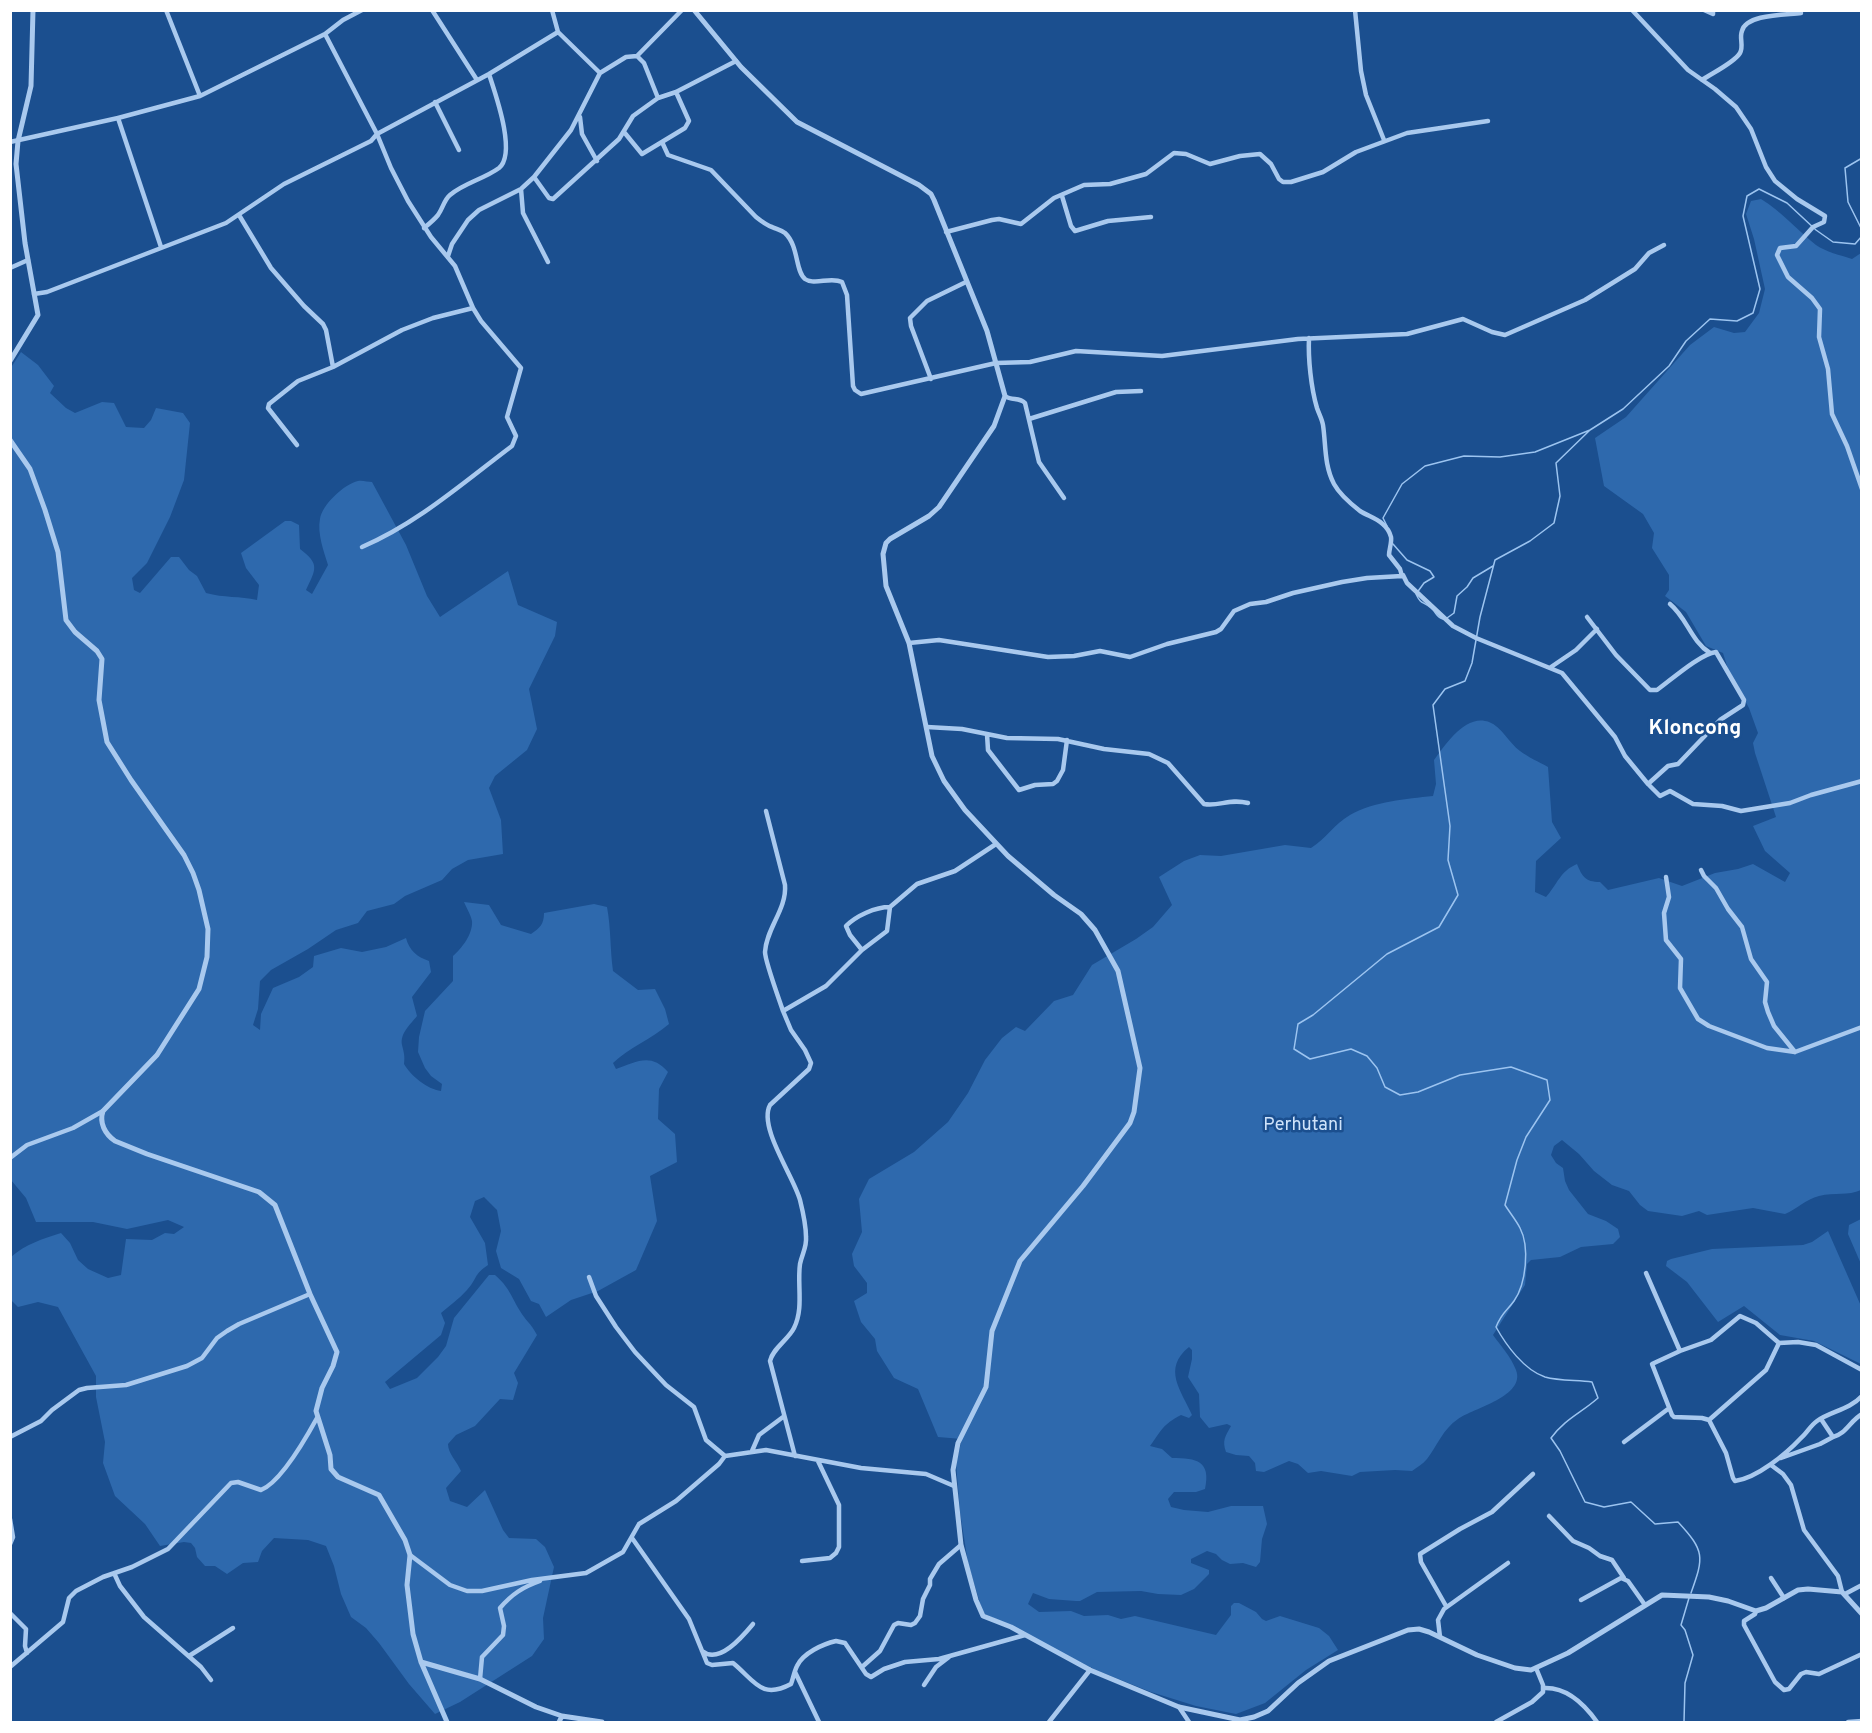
<!DOCTYPE html>
<html>
<head>
<meta charset="utf-8">
<style>
	body { margin:0 }
	#map { position:relative; width:1872px; height:1733px; overflow:hidden; background:#1b4f8f; font-family:Overpass,sans-serif }
	canvas { display:block }
	.frame { position:absolute; inset:0; border:12px solid #fff; pointer-events:none }
</style>
</head>
<body>
<div id="map">
<canvas width="1872" height="1733"></canvas>
<div class="frame"></div>
</div>
<script>
const g = document.querySelector('canvas').getContext('2d');
g.lineJoin = 'round';
function fillPath(path, color) { g.fillStyle = color; g.fill(path, 'evenodd'); }
function strokePath(path, color, width, dash) { g.strokeStyle = color; g.lineWidth = width; g.lineCap = dash ? 'butt' : 'round'; g.setLineDash(dash || []); g.stroke(path); }
function label(font, color, halo, rows, align = 'center') {
  g.font = font + ' Overpass,sans-serif'; g.lineWidth = 5; g.setLineDash([]); g.textBaseline = 'middle'; g.strokeStyle = halo; g.fillStyle = color; for (const [text, x, y, turn = 0] of rows) {
    g.save(); g.translate(x, y); g.rotate((+turn || 0) * Math.PI / 180); g.textAlign = isNaN(turn) ? turn : align; if (halo) g.strokeText(text, 0, 0); g.fillText(text, 0, 0); g.restore();
  }
}
fillPath(new Path2D(`
	M1761 199C1782 212 1797 230 1816 245 1826 252 1840 255 1852 259L1861 253V1190C1848 1196 1835 1192 1819 1196 1806 1199 1797 1209 1785 1214L1753 1208 1707 1215 1699 1211 1682 1216 1648 1211 1640 1205 1629 1191 1612 1185 1594 1171 1579 1154 1562 1140 1554 1146 1551 1155 1556 1163 1563 1168 1565 1181 1569 1190 1588 1214 1606 1221 1618 1229 1620 1237 1613 1244 1581 1247 1560 1257 1531 1260 1527 1264 1525 1285 1493 1335C1501 1346 1511 1357 1516 1370 1526 1396 1474 1408 1458 1419 1443 1429 1437 1446 1427 1459 1423 1464 1417 1467 1412 1471L1395 1470 1360 1472 1352 1476 1321 1471 1308 1473 1298 1464 1289 1461 1264 1472 1256 1471 1255 1463 1249 1456 1236 1455 1226 1452C1222 1440 1225 1437 1231 1426L1227 1424 1209 1428 1200 1417 1199 1394 1188 1377 1192 1359V1350L1189 1347C1162 1369 1181 1390 1192 1415L1189 1418 1181 1415C1162 1425 1162 1430 1150 1446L1162 1449 1172 1458C1197 1458 1211 1461 1205 1489L1196 1492H1174L1168 1499 1171 1507 1184 1510 1208 1512 1231 1506H1263L1267 1524 1262 1539 1260 1562 1256 1567 1243 1563 1230 1564 1222 1560 1216 1554 1207 1551 1191 1559V1563L1209 1570V1574L1194 1589 1181 1595 1158 1594 1141 1591 1097 1592 1080 1601H1076L1049 1599 1033 1593 1028 1604 1039 1612 1071 1611 1084 1616 1108 1615 1121 1619 1135 1616 1216 1635 1231 1615V1606L1234 1603H1239L1256 1612 1262 1619 1266 1621 1280 1616 1319 1628 1329 1636 1338 1650 1306 1670 1265 1703 1236 1714 1196 1706 1151 1692 1096 1670 983 1613 968 1563 960 1512 956 1463 962 1439 938 1437 918 1389 894 1378 877 1351 875 1339 861 1322 854 1301 867 1293V1283L854 1266 852 1254 862 1232 859 1199 869 1179 914 1152 948 1122 968 1093 985 1060 1002 1038 1016 1027 1025 1031 1054 1001 1073 995 1092 965 1136 939 1153 927 1172 905 1159 877 1184 861 1200 855 1221 856 1285 845 1311 848C1326 839 1334 824 1350 815 1375 801 1406 799 1433 796L1436 784 1434 760C1445 745 1466 713 1489 722 1502 727 1509 743 1520 751 1528 757 1539 762 1548 767L1552 822 1561 838 1536 861 1535 892 1546 897C1557 885 1560 871 1577 864 1582 876 1585 882 1600 882L1608 890 1659 878 1682 886 1715 873 1738 869 1753 864 1785 882 1790 873 1765 851 1753 826 1776 817 1755 753 1753 743 1758 733 1749 708 1728 669 1723 653 1706 646 1686 612 1665 596 1669 590V575L1652 548 1654 533 1643 514 1604 486 1595 438 1626 417 1690 345 1714 327 1734 333 1745 332 1759 313 1765 289 1754 239 1746 214 1751 201Z
	M21 352 38 365 54 386 50 393 66 408 75 413 102 402 114 403 126 427 144 428 151 420 156 408 183 413 190 423 184 480 170 517 147 563 132 578 134 590 140 593 171 557H179L189 570 197 576 206 593C224 598 240 596 257 600L259 585 246 568 241 553 285 521H291L299 525 300 549C320 564 316 569 306 590L312 594 328 565C324 552 317 533 320 519 322 505 344 484 358 481 362 480 368 482 372 482L406 545 427 596 440 617 508 571 518 605 557 622 555 636 529 689 537 729 527 750 495 776 489 788 501 820 503 854 468 860 452 869 442 880 405 896 394 904 367 911 358 923 336 930 308 949 271 970 260 981 258 1009 253 1025 260 1030 261 1014 273 988 299 977 313 967 314 956 341 948 362 952 386 947 406 938C409 950 417 957 429 961L431 972 412 997 417 1016C410 1025 400 1033 402 1045 404 1053 405 1056 404 1064 411 1076 427 1089 441 1091L442 1084 431 1076 425 1068 418 1052 419 1037 425 1011 453 981V956C462 948 473 934 472 921 471 915 466 907 464 902L489 905 501 925 531 934C540 928 544 924 544 913L594 904 607 907C611 928 610 949 613 971L638 990 655 989 665 1009 669 1024C652 1039 628 1048 613 1063L616 1069C636 1062 651 1052 668 1072L659 1089 658 1119 675 1134 677 1162 650 1176 657 1221 636 1270 598 1291 571 1300 546 1317 539 1304 531 1301 519 1279 501 1268 496 1251 501 1231 497 1210 484 1197 475 1201 470 1217 485 1243 488 1265C474 1274 477 1279 467 1290 459 1299 449 1306 441 1313L445 1323 441 1335 385 1382 390 1389 417 1378 438 1357 446 1346 454 1318 489 1275H495C509 1287 511 1296 520 1311 525 1320 531 1323 537 1335L514 1373 518 1383 513 1400 500 1399 475 1426 456 1435 448 1444C448 1454 457 1461 461 1471L446 1488 450 1501 467 1507 485 1490 503 1530 509 1538 536 1539 545 1547 554 1567 543 1618 544 1639 532 1656 460 1702 435 1714 409 1684 379 1643 366 1628 351 1617 341 1594 334 1566 326 1546 308 1540 274 1538 262 1551 258 1562 243 1563 227 1574 215 1566H205L197 1557 195 1548 191 1543 184 1542 160 1546 145 1524 115 1496 103 1463 105 1442 96 1397V1376L58 1307 38 1302 18 1307 11 1300V1257C26 1244 42 1239 61 1233L70 1243 78 1260 88 1269 108 1278 121 1275 126 1239 152 1240 165 1233 174 1234 184 1227 168 1220 127 1229 93 1222H36L26 1198 11 1180 10 369Z
	M1861 1219V1264L1848 1234 1849 1225Z
	M1828 1231 1861 1306V1364L1814 1341 1780 1335 1744 1306 1718 1322 1687 1282 1666 1266 1667 1261 1671 1259 1712 1249 1803 1245 1812 1242Z`), '#2e69ad');
strokePath(new Path2D(`
	M1862 158 1845 168 1848 202 1862 230
	M1590 430 1556 463 1560 496 1554 523 1530 541 1495 560 1480 617 1472 663 1465 681 1445 689 1433 705 1450 826 1448 860 1458 895 1439 927 1387 954 1313 1015 1298 1024 1294 1049 1310 1059 1351 1049 1367 1056 1377 1068 1385 1087 1400 1095 1418 1092 1460 1075 1511 1067 1547 1080 1550 1100 1526 1137 1517 1160 1505 1205C1510 1213 1516 1220 1520 1228 1530 1247 1526 1284 1514 1301 1506 1312 1502 1312 1496 1327 1506 1345 1524 1370 1545 1377 1559 1381 1577 1380 1592 1382L1598 1398C1581 1413 1565 1419 1551 1438L1560 1451 1585 1502 1604 1507 1631 1502 1655 1524 1678 1522C1705 1551 1704 1557 1691 1593
	M1387 526 1383 518 1402 484 1425 466 1464 456 1500 457 1535 452 1590 430 1623 409 1669 366 1686 341 1710 319 1737 321 1753 313 1760 289 1743 216 1747 196 1759 189 1787 203 1816 230 1833 242 1855 244 1862 236
	M1393 544 1407 560 1430 571 1434 577 1424 583 1416 594C1421 605 1423 601 1431 608 1437 613 1436 617 1443 619
	M1447 618 1454 613 1457 596 1467 587 1473 578 1493 566
	M1684 1722 1685 1683 1693 1655 1685 1630 1681 1625 1689 1598`), '#9cc4f0', 1.5);
strokePath(new Path2D(`
	M166 10 200 96
	M432 10 477 80
	M552 10 558 32 600 73
	M1355 10 1361 71 1366 95 1384 140
	M1632 10 1688 70 1715 89 1736 107 1751 129 1766 167 1775 181 1797 199 1825 216 1824 222 1813 227 1796 246 1780 248 1777 255 1788 277 1812 298 1820 309 1819 337 1828 369 1832 414 1847 446 1862 489
	M1704 10 1713 14V10
	M325 34 377 134 391 168 408 201 431 237 455 266 473 308 481 321 521 368 507 417 516 436 512 446C464 482 418 523 362 547
	M637 56 644 63 658 98 676 92 736 61
	M1702 80C1712 73 1734 63 1740 53 1744 46 1739 38 1742 31 1746 14 1786 15 1801 13
	M435 102 459 150
	M580 117 582 134 597 161
	M118 118 161 247
	M624 132 642 154 685 128 689 121 676 92
	M10 142 118 118 200 96 325 34 343 20 362 10
	M662 142 668 155 711 170 756 217C761 221 766 225 772 227 776 229 781 230 785 233 799 246 795 271 805 279 815 286 830 276 842 282L847 295 853 386 855 390 861 394 996 363 1030 362 1076 351 1162 356 1298 339 1407 334 1463 319 1492 332 1505 335 1585 300 1635 269 1649 253 1664 245
	M534 177 549 198 553 199 619 139 633 116 658 98
	M521 189 523 213 548 262
	M1062 196 1071 226 1075 231 1108 221 1151 217
	M239 215 271 268 304 306 323 324 326 330 333 367
	M424 228C429 224 434 220 438 215 443 208 444 200 450 195 464 183 484 179 499 168 517 153 495 93 489 74
	M946 232 992 220 999 219 1021 224 1054 198 1084 185 1110 184 1146 174 1174 153 1186 154 1210 164 1240 156 1260 154 1271 164 1279 179 1283 182H1291L1323 172 1356 152 1407 133 1488 121
	M448 256 452 244 468 220 479 210 521 189 534 177 571 130 600 73 626 57 637 56 682 10
	M10 268 28 260
	M34 294 47 292 226 223 284 184 371 141 377 134 489 74 558 32
	M931 379 911 326 910 318 927 301 966 282
	M1005 396C1012 401 1019 397 1025 403L1039 462 1064 498
	M1029 419 1116 392 1141 391
	M297 445 268 408 269 404 298 381 333 367 402 330 433 318 473 308
	M1403 575 1407 583 1453 626 1476 638 1562 673 1615 737 1625 756 1648 784
	M1670 604C1687 618 1691 641 1710 653
	M1587 617 1616 655 1650 690H1657C1671 680 1700 654 1716 652L1744 700 1743 705 1720 720 1678 764 1668 766 1648 784 1660 796 1670 791 1693 804 1722 806 1741 811 1790 803 1811 795 1862 781
	M909 643 939 640 1048 657 1074 656 1100 651 1130 657 1167 644 1216 632 1221 629 1234 611 1250 604 1266 602 1293 593 1342 582 1367 578 1402 576 1400 569 1389 555C1389 550 1392 542 1391 537 1387 521 1371 518 1360 511 1351 504 1340 495 1334 484 1324 465 1326 445 1323 425 1322 419 1319 414 1317 408 1311 388 1308 358 1309 338
	M1551 667 1576 650 1597 629
	M927 727 962 729 1007 738 1058 739 1104 749 1149 754 1168 763 1204 804C1219 807 1229 798 1248 803
	M987 734 988 750 1019 790 1035 785 1053 784 1057 781 1063 770 1067 740
	M766 811 785 885C787 909 766 929 765 952 765 961 779 999 783 1011
	M1701 870 1704 876 1716 888 1728 909 1742 927 1751 959 1767 982 1765 1002 1768 1012 1774 1026 1795 1052
	M1666 877 1669 897 1664 913 1666 940 1681 959 1680 988 1698 1019 1709 1026 1767 1048 1795 1052 1862 1027
	M862 950 850 935 846 926C856 916 875 907 890 907
	M10 1158 27 1145 73 1128 103 1111
	M1646 1273 1680 1351
	M589 1277 596 1296 616 1327 635 1352 666 1385 694 1407 706 1440 725 1456
	M1779 1343 1766 1370 1709 1420 1726 1453 1733 1478 1735 1481C1757 1478 1786 1454 1801 1438 1807 1433 1810 1426 1817 1421 1831 1411 1849 1410 1862 1396
	M1709 1420 1702 1418 1674 1417 1672 1415 1652 1364 1680 1351 1711 1340 1740 1316 1756 1323 1779 1343 1798 1342 1816 1345 1862 1370
	M10 1437 41 1421 52 1410 79 1390 87 1388 126 1385 187 1366 202 1358 217 1338 227 1331 239 1324 310 1294
	M1833 1437C1846 1434 1850 1421 1862 1414
	M1624 1442 1668 1409
	M752 1451 759 1435 783 1417
	M795 1456 770 1361C773 1348 788 1340 794 1328 804 1308 797 1285 800 1264 802 1254 807 1247 806 1237 806 1225 803 1212 800 1200 794 1177 758 1127 770 1105L809 1069 811 1063 805 1050 791 1030 783 1011 826 986 862 950 887 931 890 907 917 884 955 871 996 844
	M1781 1458 1820 1444 1833 1437 1821 1419
	M1771 1465 1783 1474 1791 1485 1804 1530 1838 1576 1842 1592
	M1549 1516 1573 1541 1589 1548 1600 1556 1612 1560 1624 1578
	M10 1519 13 1537 10 1544
	M632 1538 689 1619 707 1663 712 1665 733 1663C755 1681 761 1700 791 1684 793 1679 794 1672 797 1666 803 1653 823 1644 836 1641L845 1643 866 1674 871 1677 884 1669 905 1662 939 1659 1025 1635
	M410 1555 450 1585 467 1591H482L532 1580 586 1573 623 1552 639 1524 676 1501 719 1464 725 1456 766 1450 861 1468 926 1474 954 1486
	M802 1561 830 1558 836 1553 839 1547V1505L818 1461
	M114 1573 120 1586 144 1617 201 1667 211 1680
	M1771 1578 1784 1598
	M1845 1594 1862 1585
	M1581 1600 1621 1578 1628 1581 1645 1605
	M1446 1606 1421 1562 1420 1554 1460 1529 1492 1512 1533 1474
	M1756 1611 1755 1614 1744 1621V1625L1775 1682 1784 1690 1789 1689 1801 1674 1806 1672 1819 1674 1862 1654
	M10 1613 26 1629 25 1646 27 1653
	M1440 1637 1438 1620 1444 1609 1508 1563
	M702 1651C719 1665 743 1636 753 1624
	M189 1656 233 1628
	M10 1667 63 1622 69 1598 76 1591 103 1577 132 1567 168 1549 231 1483 238 1482 261 1490C281 1482 306 1438 317 1418
	M862 1667 880 1651 894 1625 898 1623 911 1625 915 1623 920 1616 923 1599 930 1585V1579L939 1564 961 1545
	M795 1672 819 1722
	M480 1679 482 1657 503 1635 504 1626 500 1608C512 1594 523 1587 540 1581
	M924 1685 936 1667 949 1657
	M1544 1688C1567 1687 1585 1705 1597 1722
	M1179 1707 1189 1722
	M1049 1722 1090 1670
	M1496 1722 1532 1702 1543 1692V1685L1536 1668
	M1848 1722 1862 1721`), '#a9c9ee', 4.5);
strokePath(new Path2D(`
	M694 10 741 67 797 122 919 185 931 194 934 200 987 331 1005 396 994 426 939 507 929 516 890 539 886 543 883 554 886 586 909 643 932 756 944 781 965 810 1008 856 1054 895 1081 914 1095 930 1118 971 1140 1068 1134 1112 1130 1123 1083 1186 1020 1261 992 1331 986 1387 958 1443 953 1470 961 1545 976 1600 983 1616 1011 1627 1090 1670 1179 1707 1240 1720 1254 1717 1268 1711 1298 1683 1329 1661 1408 1630 1419 1629 1429 1632 1477 1655 1515 1668 1531 1670 1568 1653 1662 1595 1709 1597 1728 1601 1756 1611 1766 1608 1798 1590 1808 1589 1842 1592 1862 1614
	M10 361 38 315 25 243 16 164 18 141 31 86 33 10
	M10 440 30 469 45 510 58 552 66 620 75 632 97 651 102 659 99 700 107 742 131 780 184 855 193 873 199 890 208 929 207 957 199 989 157 1055 103 1111C99 1123 105 1134 115 1141L147 1154 259 1192 275 1205 310 1294 337 1352 333 1366 322 1388 316 1411 330 1455 331 1469 338 1477 379 1495 405 1540 410 1555 407 1585 413 1634 421 1662 447 1722
	M421 1662 480 1679 536 1707 562 1716
	M559 1722 562 1716 602 1722`), '#a9c9ee', 5);
label('18px', '#cfe3fa', '#1b4f8f', [
	["Perhutani",1303,1126]
]);
label('bold 21px', '#fff', '#1b4f8f', [
	["Kloncong",1695,730]
]);
</script>
</body>
</html>
